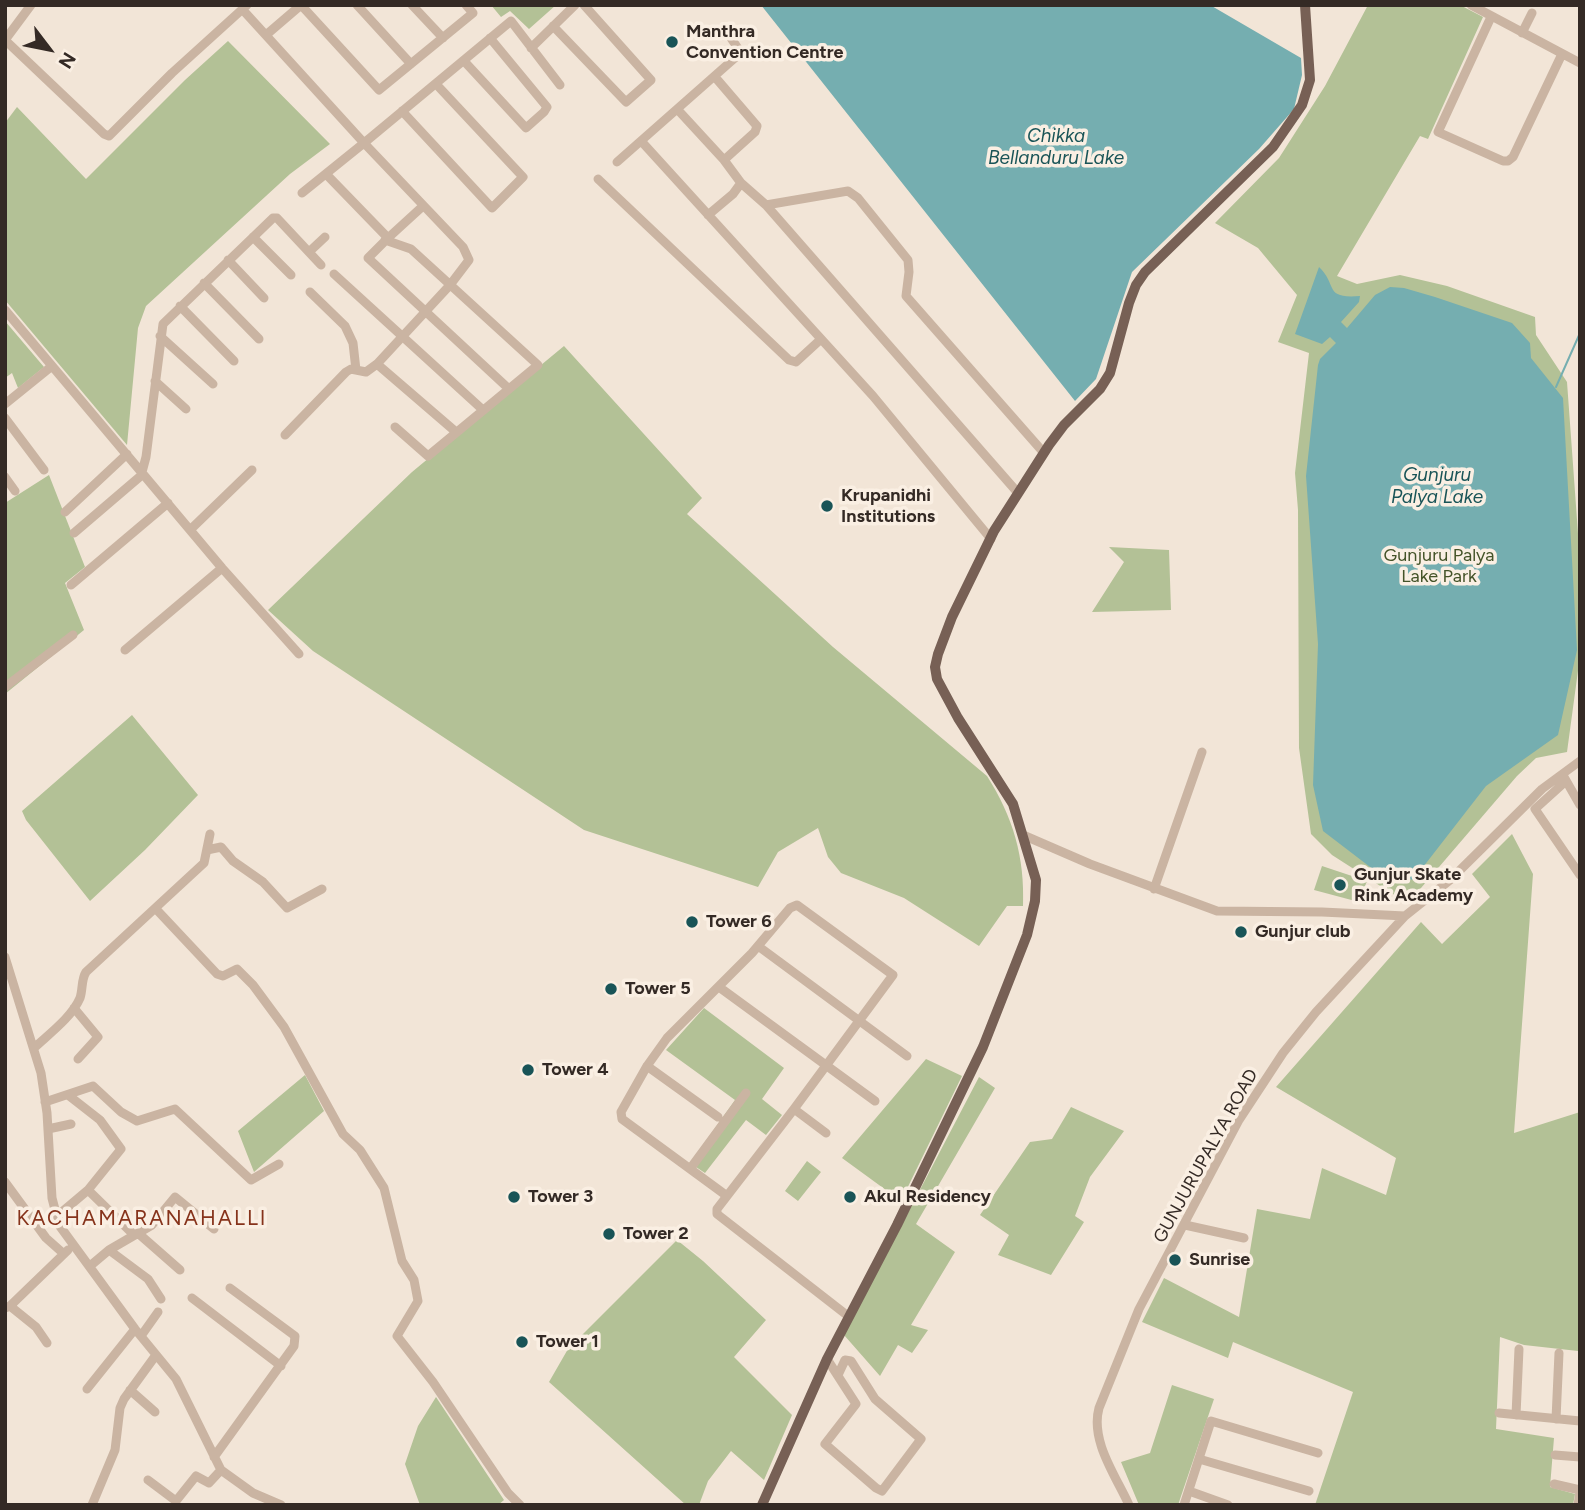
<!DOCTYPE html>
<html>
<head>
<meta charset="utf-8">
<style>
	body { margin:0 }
	#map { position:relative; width:1585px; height:1510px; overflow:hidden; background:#f2e5d7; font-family:Figtree,sans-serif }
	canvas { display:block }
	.frame { position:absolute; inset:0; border:7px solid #342a25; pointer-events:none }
	.north { position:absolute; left:14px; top:14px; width:70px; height:70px; -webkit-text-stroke:5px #faefe3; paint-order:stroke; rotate:122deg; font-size:19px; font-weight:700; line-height:28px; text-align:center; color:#342a25 }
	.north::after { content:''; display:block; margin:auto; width:24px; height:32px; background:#342a25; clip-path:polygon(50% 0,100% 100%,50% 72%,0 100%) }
</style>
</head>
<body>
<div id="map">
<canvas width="1585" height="1510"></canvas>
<div class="frame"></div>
<div class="north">N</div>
</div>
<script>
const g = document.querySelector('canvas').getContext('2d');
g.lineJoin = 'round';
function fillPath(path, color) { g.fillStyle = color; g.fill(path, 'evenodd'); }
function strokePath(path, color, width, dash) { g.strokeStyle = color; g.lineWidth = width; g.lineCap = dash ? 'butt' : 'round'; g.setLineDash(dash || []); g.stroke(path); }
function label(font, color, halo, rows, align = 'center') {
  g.font = font + ' Figtree,sans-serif'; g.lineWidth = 7; g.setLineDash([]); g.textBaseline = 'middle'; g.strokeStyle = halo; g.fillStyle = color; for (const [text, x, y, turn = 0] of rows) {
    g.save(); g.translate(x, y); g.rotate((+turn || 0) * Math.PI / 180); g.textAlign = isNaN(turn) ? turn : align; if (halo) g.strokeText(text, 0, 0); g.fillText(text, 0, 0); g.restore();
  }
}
fillPath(new Path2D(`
	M491 5H556L529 29 510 11 501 17Z
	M1368 5H1460L1483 17 1428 139 1420 136 1337 276 1357 284 1400 275 1447 286 1535 317 1536 335 1567 382 1580 561V656L1567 752 1536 758 1517 776 1415 895 1399 898 1332 855 1311 834 1299 748 1298 510 1295 473 1309 353 1278 342 1297 295 1258 248 1215 223 1279 158 1325 86Z
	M228 41 330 144 290 174 146 306 138 328 127 445 5 300V123L17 107 86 179 185 80Z
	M5 321 44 367 18 388 12 373 5 378Z
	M564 346 702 498 687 514 833 647 987 776C1013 817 1025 857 1023 906H1007L979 946 904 898 841 873 828 857 818 828 778 852 758 887 584 830 313 651 268 610 412 472Z
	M49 475 85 567 65 583 84 630 5 694V503Z
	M1109 547 1169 550 1171 610 1092 612 1124 562Z
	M132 715 198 795 145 850 90 901 26 820 22 811Z
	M1512 834 1533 874 1514 1133 1580 1112V1399L1578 1398V1351L1524 1345 1500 1337 1496 1429 1554 1438 1550 1487 1575 1494 1573 1505H1315L1353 1392 1233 1342 1228 1358 1142 1322 1164 1278 1239 1317 1257 1209 1310 1219 1322 1168 1386 1195 1396 1158 1276 1087 1421 922 1442 944 1490 897 1472 874Z
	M1322 866 1367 881 1359 902 1314 890Z
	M704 1008 784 1068 762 1099 782 1115 766 1135 746 1120 705 1173 690 1163 735 1100 666 1050Z
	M926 1059 962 1076 901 1201 842 1158Z
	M305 1075 324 1111 254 1172 238 1131Z
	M979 1077 995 1088 916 1224 955 1252 911 1325 928 1330 912 1353 898 1345 880 1376 844 1335Z
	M1071 1107 1124 1131 1090 1177 1075 1216 1084 1222 1051 1275 998 1255 1009 1235 980 1215 1030 1142 1052 1139Z
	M807 1161 821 1172 798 1201 785 1191Z
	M677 1240 703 1261 766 1320 734 1357 792 1415 764 1480 731 1451 708 1481 699 1505H686L549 1382 568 1349Z
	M1172 1385 1214 1399 1178 1505H1139L1121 1462 1150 1453Z
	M436 1397 504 1500 498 1505H420L405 1464 418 1426Z`), '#b3c196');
fillPath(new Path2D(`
	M761 5H1210L1301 58 1302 75 1294 109 1259 149 1132 272 1096 379 1075 401Z
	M1319 267C1338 285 1323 299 1360 296L1359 302 1341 322 1347 328 1375 295 1390 287 1404 288 1435 297 1512 323 1530 343 1531 358 1563 398 1577 650 1558 735 1486 786 1413 880 1374 870 1323 831 1313 785 1318 644 1306 476 1318 365 1320 359 1336 343 1330 337 1322 344 1295 334Z`), '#75aeb0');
strokePath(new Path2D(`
	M1556 387 1580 333`), '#75aeb0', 2);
strokePath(new Path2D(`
	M301 5 379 90 473 13 466 5
	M357 5 411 64
	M412 5 443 38
	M1471 5 1580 63
	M242 9 364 143 511 21 560 85
	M1491 17 1438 132 1503 161H1508L1513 157 1562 54
	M553 26 626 102 651 80 584 5
	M1522 33 1532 13
	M266 35 301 5
	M5 40 104 134 109 136 172 73 247 5
	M5 40 31 5
	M531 48 575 5
	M464 61 526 128 544 112 547 107 490 38
	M715 77 757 126 755 132 724 160
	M678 110 724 160 741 183 766 205 1018 493
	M402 111 492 208 523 177 436 84
	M642 142 873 396 991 539
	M617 162 736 57 739 50 725 29
	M326 174 388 238 368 258 509 389
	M598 179 789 360 796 362 820 340
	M766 205 848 191 858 198 908 260 909 272 906 296 1044 453
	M708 215 733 194 741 183
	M253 237 291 275
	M388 238 423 206
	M385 240 411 249 538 365 428 456 395 427
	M309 252 325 237
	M228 260 264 298
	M334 274 483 410
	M204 283 259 339
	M310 292 345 326 353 343 356 370
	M180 306 234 361
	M5 310 222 568 299 654
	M160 336 213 384
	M377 364 456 432
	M155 381 186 409
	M5 404 52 366
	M5 418 44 470
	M285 435 346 372 351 369 366 372 377 364 450 285 469 260 463 247 364 143 302 193
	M142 472 146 457 163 324 273 218H277L321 265
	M5 477 15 491
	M65 512 127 454
	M190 530 252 470
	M74 533 143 474
	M71 585 168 503
	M125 650 222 568
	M5 687 73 635
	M1564 777 1580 805
	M1566 781 1535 809 1580 875
	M1023 835 1090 864 1217 911 1322 912 1405 916
	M207 850 221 847 233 861 263 882 287 908 322 889
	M1154 889 1202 752
	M156 909 217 974 223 976 237 969 253 985 284 1027 343 1134 360 1150 384 1188 402 1261 414 1280 418 1301 397 1336 433 1382 508 1493 520 1505
	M758 946 907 1056
	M5 957 41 1073 47 1113 52 1198 59 1225 135 1329 176 1379 221 1470 253 1493 281 1505
	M719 987 875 1101
	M74 1008 98 1037 78 1059
	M34 1048C49 1034 72 1017 80 998 83 989 81 980 86 972L204 863 210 834
	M647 1066 718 1117
	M45 1102 93 1086 121 1112 137 1121 175 1109 251 1180 279 1164
	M794 1109 826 1133
	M48 1129 71 1124
	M690 1169 746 1093
	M5 1182 46 1238 64 1254
	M88 1190 134 1235
	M727 1196 622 1119 621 1112 647 1066 667 1038 752 953 790 908 797 905 893 975 794 1109 727 1196 717 1209V1214L848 1316
	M56 1217 88 1190 121 1149 100 1120 68 1095
	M1185 1225 1244 1238
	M139 1234 180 1270
	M109 1250 148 1279 161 1299
	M90 1266 109 1250 152 1225 175 1197 214 1229
	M192 1298 281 1366
	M10 1306 36 1327 47 1343
	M5 1308 10 1306 68 1250
	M141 1336 158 1312
	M827 1359 856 1404 825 1444 876 1488 882 1491 921 1439 875 1399 851 1361 845 1360 838 1375
	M87 1389 135 1329
	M130 1390 155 1412
	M1499 1413 1580 1421
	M1516 1415 1519 1349
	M1556 1419 1559 1353
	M1555 1455 1580 1457
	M214 1457 294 1346 295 1336 230 1288
	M1199 1459 1309 1491
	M148 1480 176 1501 196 1476 209 1483 221 1470
	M1554 1484 1580 1490
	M1189 1491 1228 1505
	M92 1505 115 1450 120 1408 124 1399 156 1355
	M1129 1505C1116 1476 1090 1441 1099 1408L1139 1309 1239 1120 1283 1053 1316 1012 1405 916 1450 880 1542 789 1580 761
	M1184 1505 1211 1421 1318 1453
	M1578 1505 1580 1492`), '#cab4a2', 9);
strokePath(new Path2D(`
	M762 1505 827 1359 897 1225 983 1047 1027 935 1035 901 1036 880 1013 804 958 718 937 679 935 667 938 654 952 617 994 531 1049 445 1064 425 1100 389 1110 373 1129 303 1136 285 1145 272 1273 147 1302 105 1310 80 1305 5`), '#776055', 10);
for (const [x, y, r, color] of [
	[672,42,7,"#195457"],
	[827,506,7,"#195457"],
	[1340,885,7,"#195457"],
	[692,922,7,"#195457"],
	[1241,932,7,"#195457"],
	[611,989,7,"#195457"],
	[528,1070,7,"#195457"],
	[514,1197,7,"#195457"],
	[850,1197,7,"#195457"],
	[609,1234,7,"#195457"],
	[1175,1260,7,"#195457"],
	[522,1342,7,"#195457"]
]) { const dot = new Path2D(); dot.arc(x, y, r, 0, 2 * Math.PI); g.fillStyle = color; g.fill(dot); strokePath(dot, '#faefe3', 2.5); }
label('bold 18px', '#342a25', '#faefe3', [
	["Manthra",686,32],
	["Convention Centre",686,53],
	["Krupanidhi",841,496],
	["Institutions",841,517],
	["Gunjur Skate",1354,875],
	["Rink Academy",1354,896],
	["Tower 6",706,922],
	["Gunjur club",1255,932],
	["Tower 5",625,989],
	["Tower 4",542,1070],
	["Tower 3",528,1197],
	["Akul Residency",864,1197],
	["Tower 2",623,1234],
	["Sunrise",1189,1260],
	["Tower 1",536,1342]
], 'left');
label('18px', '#445328', '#faefe3', [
	["Gunjuru Palya",1439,556],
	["Lake Park",1439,577]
]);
label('18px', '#342a25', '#faefe3', [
	["GUNJURUPALYA ROAD",1206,1156,-61]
]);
label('italic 19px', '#195457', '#faefe3', [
	["Chikka",1056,136],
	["Bellanduru Lake",1056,158],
	["Gunjuru",1437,475],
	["Palya Lake",1437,497]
]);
g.letterSpacing = '2px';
label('21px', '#86331b', '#faefe3', [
	["KACHAMARANAHALLI",142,1219]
]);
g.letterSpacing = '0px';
</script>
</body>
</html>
